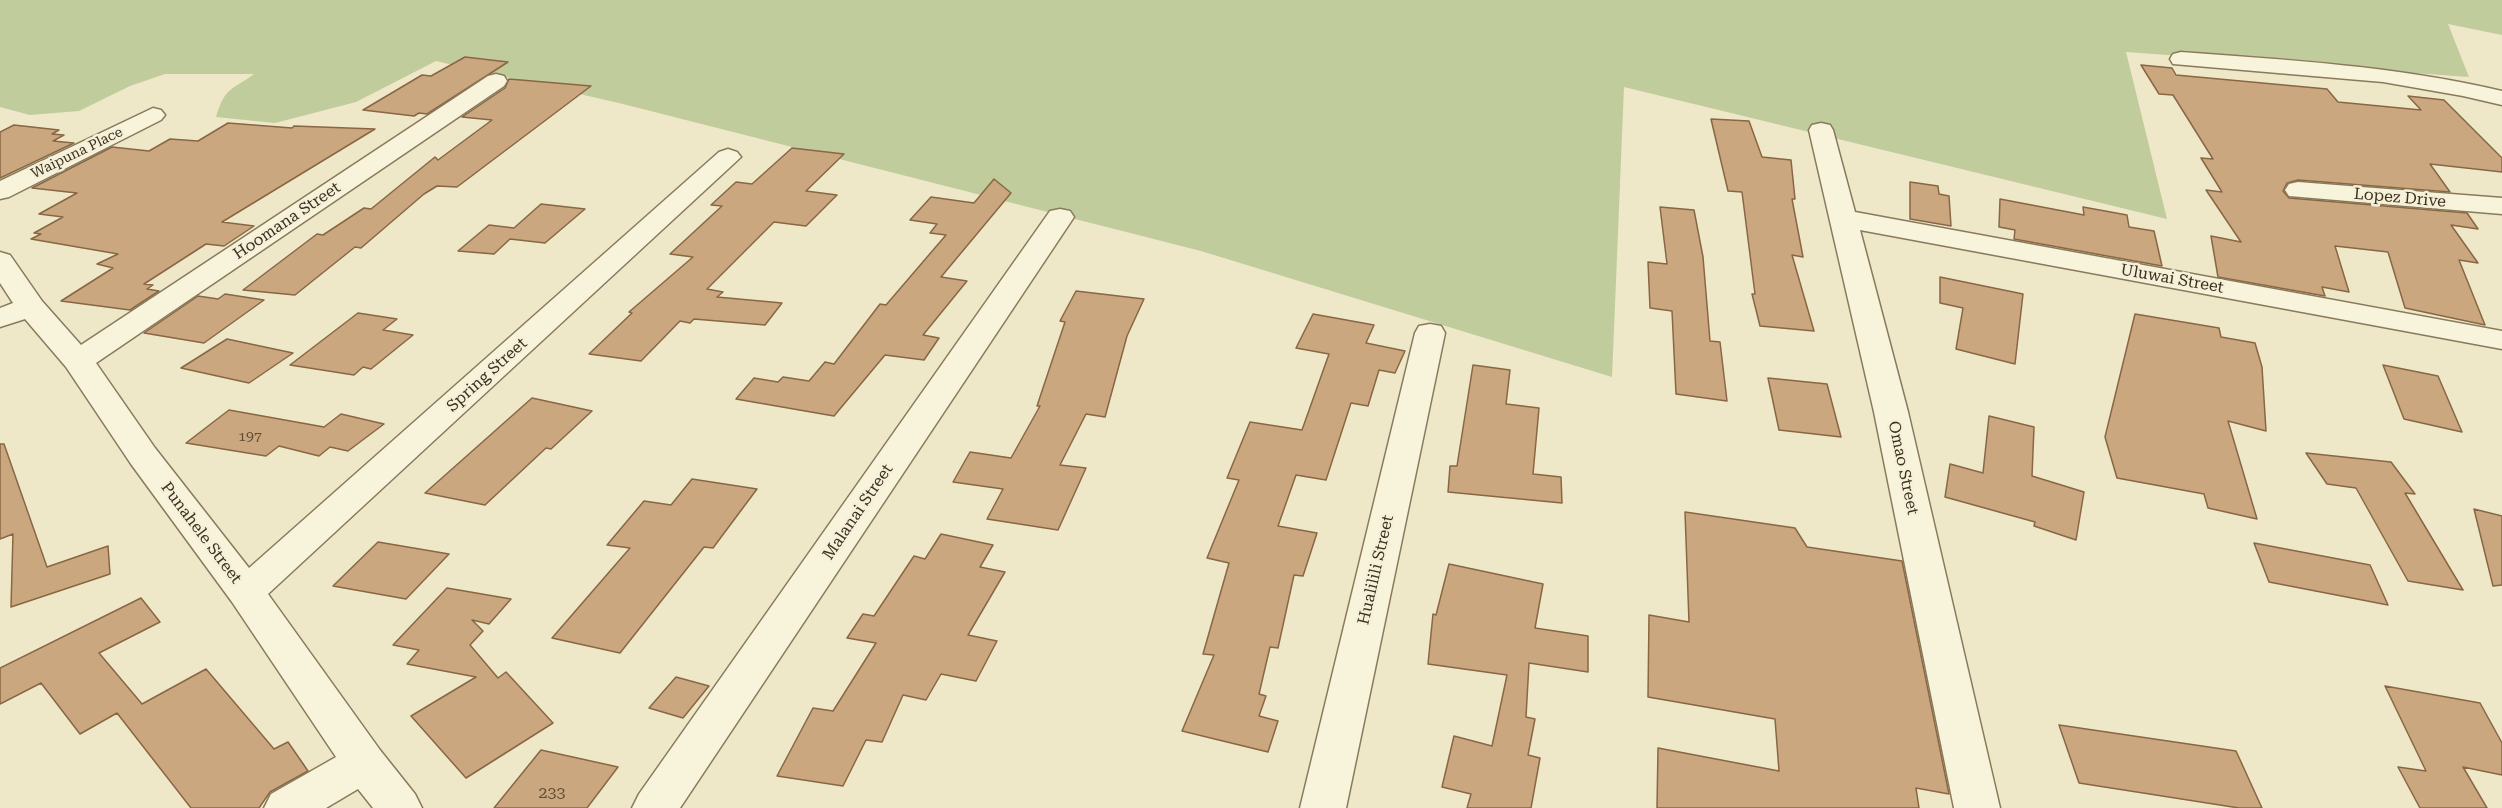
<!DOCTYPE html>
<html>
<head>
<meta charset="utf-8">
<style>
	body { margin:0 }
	canvas { display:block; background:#eee7c8 }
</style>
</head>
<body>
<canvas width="2502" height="808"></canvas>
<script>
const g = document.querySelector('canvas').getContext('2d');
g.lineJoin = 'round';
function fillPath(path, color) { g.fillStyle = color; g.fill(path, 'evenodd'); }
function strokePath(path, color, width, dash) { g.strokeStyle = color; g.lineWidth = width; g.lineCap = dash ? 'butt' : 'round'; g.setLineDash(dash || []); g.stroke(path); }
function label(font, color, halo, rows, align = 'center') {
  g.font = font + ' "Roboto Serif",serif'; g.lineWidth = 5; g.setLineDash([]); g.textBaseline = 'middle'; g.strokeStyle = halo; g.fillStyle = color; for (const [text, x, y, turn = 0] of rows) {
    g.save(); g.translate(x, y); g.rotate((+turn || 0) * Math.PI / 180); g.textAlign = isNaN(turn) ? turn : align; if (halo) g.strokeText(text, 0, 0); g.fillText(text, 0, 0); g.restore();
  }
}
fillPath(new Path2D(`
	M0 0H2502V35L2448 24 2469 77 2126 52 2167 219 1624 87 1612 377 1201 251 623 104 436 61 356 102 275 123 216 117C225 86 233 90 254 74H165L130 86 79 111 30 115 0 107Z`), '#c1cc9c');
const building = new Path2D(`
	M465 57 508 62 427 114 419 113 414 116 363 110 422 75 431 76Z
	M2141 65 2172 68 2176 75 2327 89 2338 102 2421 110 2408 96 2444 100 2502 158V172L2430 164 2450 192 2298 180 2287 183 2283 191 2289 198 2467 213 2478 229 2451 225 2478 263 2459 260 2485 325 2405 308 2388 252 2335 246 2349 292 2322 287 2325 296 2218 277 2211 236 2241 242 2206 190 2222 192 2201 158 2213 159 2173 95 2159 94Z
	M509 79 591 86 457 187 437 186 424 194 361 248 355 247 295 295 243 290 317 234 323 235 364 208 371 209 435 157 438 160 492 120 462 117 505 88Z
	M1711 119 1749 121 1762 157 1791 160 1795 199H1792L1803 257 1792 255 1814 331 1760 326 1752 294H1755L1742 192 1728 191Z
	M228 123 292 128 294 126 375 129 222 222 254 226 224 246 206 244 144 284 153 285 147 289 159 291 130 310 61 301 113 268 97 264 118 254 31 239 41 234 34 233 63 217 39 214 77 193 32 188 112 147 149 151 170 139 198 141Z
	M14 125 59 130 52 134 64 135 53 141 74 143 0 178V132Z
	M792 148 844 154 806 191 837 195 806 226 774 222 707 289 723 292 717 297 782 303 765 325 694 319 690 323 680 321 641 361 589 354 632 313 629 312 693 257 670 254 722 206 711 205 736 182 752 184Z
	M994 179 1011 193 941 277 967 281 923 335 939 338 924 360 885 355 834 416 736 399 754 378 778 382 783 377 809 381 825 362 834 364 880 304 886 305 946 235 930 233 937 224 910 220 931 197 974 203Z
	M1910 182 1938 186 1939 194 1949 196 1951 226 1910 219Z
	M2000 199 2084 215 2083 207 2127 215 2129 227 2154 231 2162 266 2014 239 2015 230 1999 227Z
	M541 204 585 209 545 243 510 239 494 254 458 251 489 225 514 228Z
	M1660 207 1694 210 1703 257 1710 341 1720 342 1727 401 1676 394 1672 311 1650 308 1648 262 1667 264Z
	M1940 277 2023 294 2015 364 1956 349 1963 308 1940 303Z
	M1076 291 1144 299 1127 336 1105 417 1086 414 1060 465 1086 468 1058 530 987 519 1003 489 953 482 970 452 1011 458 1040 406H1037L1065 322 1060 321Z
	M225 294 264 300 204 343 144 333 198 296 218 299Z
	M358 313 397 319 383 330 413 335 371 369 363 367 354 375 290 365Z
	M1313 314 1374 325 1366 343 1405 351 1395 373 1379 370 1368 406 1351 403 1326 480 1296 475 1278 526 1317 533 1303 576 1294 575 1278 648 1270 647 1259 694 1266 696 1259 716 1278 721 1268 752 1182 731 1214 655 1203 654 1229 563 1207 558 1239 480 1227 478 1250 422 1302 430 1329 354 1296 348Z
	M2135 314 2219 328 2221 337 2255 343 2262 367 2266 431 2228 421 2257 519 2208 508 2204 494 2117 478 2105 437Z
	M227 339 293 353 249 383 181 368Z
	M1473 365 1510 370 1506 404 1539 408 1533 474 1561 477 1562 503 1448 492 1450 466H1457Z
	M2383 365 2438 376 2462 432 2404 419Z
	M1768 378 1827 384 1841 437 1779 430Z
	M532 398 592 411 551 449 546 448 485 505 425 493Z
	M229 410 324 427 341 414 384 424 348 451 330 447 319 456 279 446 266 456 186 443Z
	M1989 416 2034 427 2032 476 2084 492 2076 540 2034 526 2035 522 1945 497 1950 464 1983 473Z
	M0 444H4L47 567 108 546 110 574 11 607 13 534 0 539Z
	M2306 453 2391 462 2415 494 2405 493 2463 590 2408 581 2356 488 2327 484Z
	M692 479 757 489 713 548 704 547 620 653 552 638 630 548 607 545 644 501 671 505Z
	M2474 509 2502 516V585L2493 586Z
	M1685 512 1795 528 1807 547 1902 561 1949 794 1916 788 1919 808H1657L1658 748 1779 771 1775 719 1648 697 1649 615 1689 622Z
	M941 534 993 545 980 567 1005 572 968 635 997 641 976 681 941 674 926 700 903 695 882 742 866 740 843 786 777 776 813 708 833 711 876 643 847 638 863 614 874 616 914 556 925 559Z
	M378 542 449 554 406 599 333 586Z
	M2254 543 2370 565 2388 605 2269 582Z
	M1449 564 1543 584 1535 628 1588 636V672L1529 663 1526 717 1535 719 1528 755 1540 758 1531 808H1467L1471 794 1442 787 1454 736 1492 746 1507 675 1428 664 1433 614 1436 615Z
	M447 588 511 599 489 624 472 620 483 631 470 645 498 678 506 672 553 723 466 778 411 716 476 677 407 664 419 650 393 645Z
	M141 598 160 622 99 653 142 704 206 669 274 749 288 742 308 771 270 792 259 808H191L117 713 80 734 41 683 0 704V668Z
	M676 677 709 686 683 718 649 708Z
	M2385 686 2480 703 2502 743V775L2463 767 2487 808H2420L2398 767 2426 771Z
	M2059 725 2236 751 2262 808H2239L2079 783Z
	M541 750 618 767 587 808H494Z`);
fillPath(building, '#cba77f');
strokePath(building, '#886744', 1.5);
const minor = new Path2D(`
	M2181 52C2289 60 2396 66 2502 91V105L2463 96 2383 82 2173 64 2170 59 2173 54Z
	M496 74 504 76 507 81 504 86 96 363 155 448 249 568 719 152 728 149 737 152 741 157 268 594 380 750 415 794 422 808H373L358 789 326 808H264L271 794 336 757 232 602 131 464 66 367 25 319 0 327V308L13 303 0 283V252L10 255 42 301 81 345 488 76Z
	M153 108 161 110 165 115 161 120 9 197 0 199V181Z
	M1821 123 1830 125 1833 130 1855 212 2502 331V349L1860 230 1908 412 2000 808H1954L1874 412 1809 130 1812 125Z
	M2298 182 2502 198V214L2289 196 2285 190 2289 184Z
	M1060 209 1070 211 1074 217 680 808H632L639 794 1050 211Z
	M1430 324 1441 326 1445 333 1346 808H1300L1415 333 1419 326Z`);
strokePath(minor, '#897a5d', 3);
fillPath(minor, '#f8f3db');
label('14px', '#3a3020', '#f5f0d7', [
	["Waipuna Place",77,153,-26]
]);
label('14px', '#5e4e38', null, [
	["197",250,437]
]);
label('16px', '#3a3020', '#f5f0d7', [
	["Lopez Drive",2400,198,5],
	["Hoomana Street",287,221,-34],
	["Uluwai Street",2172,279,10],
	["Spring Street",487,375,-42],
	["Omao Street",1903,468,78],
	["Malanai Street",858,512,-56],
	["Punahele Street",201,533,53],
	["Hualilili Street",1376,570,-77]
]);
label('16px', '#5e4e38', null, [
	["233",552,793]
]);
</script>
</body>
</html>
